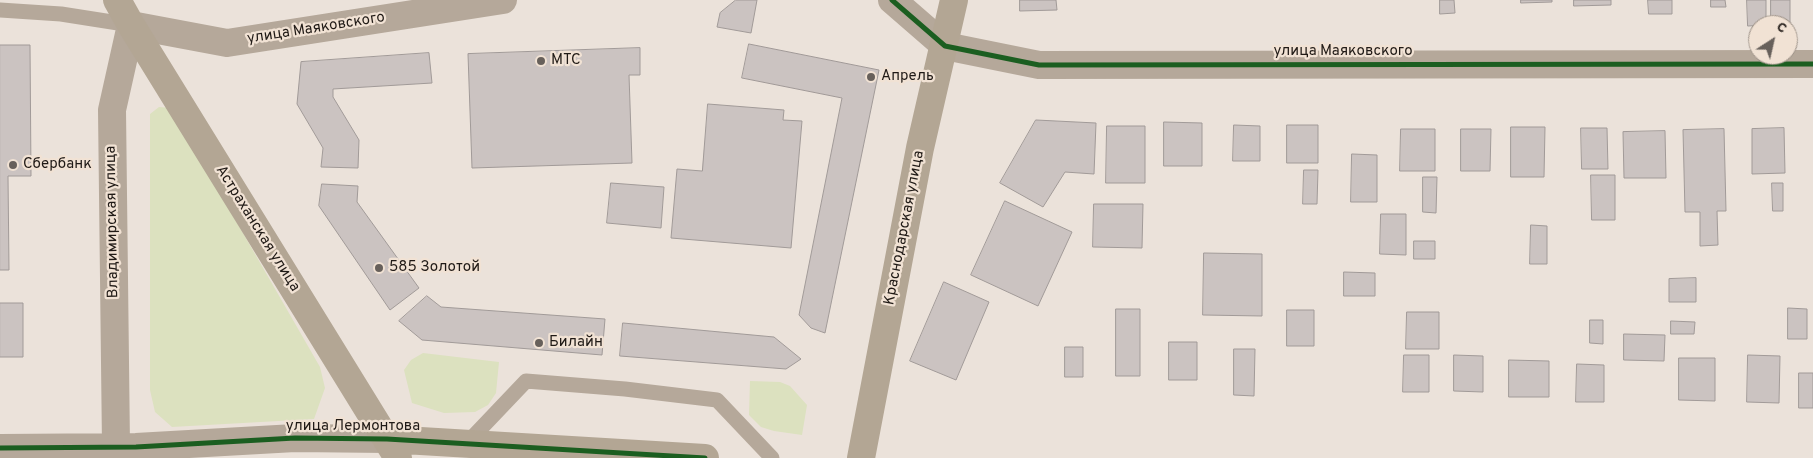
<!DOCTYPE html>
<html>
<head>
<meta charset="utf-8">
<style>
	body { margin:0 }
	#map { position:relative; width:1813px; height:458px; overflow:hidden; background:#ebe2da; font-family:Overpass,sans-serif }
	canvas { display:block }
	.north { position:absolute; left:1748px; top:15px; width:50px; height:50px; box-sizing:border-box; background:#f1e2d4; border:1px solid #9d9288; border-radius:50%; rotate:35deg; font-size:14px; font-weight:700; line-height:20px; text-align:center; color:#201a16 }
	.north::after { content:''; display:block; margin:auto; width:18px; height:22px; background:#67605b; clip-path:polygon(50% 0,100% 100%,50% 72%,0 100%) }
</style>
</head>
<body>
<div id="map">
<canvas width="1813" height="458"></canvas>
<div class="north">С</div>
</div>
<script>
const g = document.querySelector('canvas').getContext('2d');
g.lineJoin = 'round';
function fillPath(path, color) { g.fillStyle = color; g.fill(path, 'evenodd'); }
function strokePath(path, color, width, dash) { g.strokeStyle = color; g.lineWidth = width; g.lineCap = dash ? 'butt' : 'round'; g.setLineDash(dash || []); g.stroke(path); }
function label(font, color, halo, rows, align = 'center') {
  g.font = font + ' Overpass,sans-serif'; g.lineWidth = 4.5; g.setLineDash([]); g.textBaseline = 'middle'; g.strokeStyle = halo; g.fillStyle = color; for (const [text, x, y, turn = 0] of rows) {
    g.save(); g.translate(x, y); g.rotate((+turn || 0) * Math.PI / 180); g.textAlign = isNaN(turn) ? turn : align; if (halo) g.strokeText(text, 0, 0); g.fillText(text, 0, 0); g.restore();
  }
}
fillPath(new Path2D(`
	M159 107 171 108 320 367 325 388 314 419 172 427 155 412 150 390V114Z
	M423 353 499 362 496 393 488 405 475 412 444 413 412 403 404 370 411 360Z
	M750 381 780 382 790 386 807 405 802 435 774 431 761 427 749 415Z`), '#dce1bf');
const building = new Path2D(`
	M736 0H757L751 33 717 27 720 13Z
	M1020 0H1056L1057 10 1020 11Z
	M1440 0H1454L1455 13 1440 14Z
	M1521 0H1552V2L1521 3Z
	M1574 0H1611V5L1574 6Z
	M1648 0H1672V14H1649Z
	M1711 0H1725L1726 7H1711Z
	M1747 0H1766V25L1748 26Z
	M1771 0H1790V25H1771Z
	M749 44 879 70 825 333 811 328 799 315 842 98 742 78Z
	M0 45H30L31 176H8L9 270H0Z
	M640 48V75H629L632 163 472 168 468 54Z
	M429 53 432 83 333 89V97L359 140 358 168 321 167 323 148 297 104 301 62Z
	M708 104 784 110 783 120 802 121 791 248 671 238 677 169 702 171Z
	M1036 120 1096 123 1094 174 1065 172 1043 207 1000 183Z
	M1164 122 1202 123V166H1164Z
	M1234 125 1260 126V161H1233Z
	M1287 125H1318V163H1287Z
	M1107 126H1145V183H1106Z
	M1511 127H1545L1544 177H1511Z
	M1581 128H1607L1608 169H1582Z
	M1784 128 1785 173 1752 174V129Z
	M1401 129H1435V171H1400Z
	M1461 129H1491L1490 171H1461Z
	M1724 129 1726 211H1717L1718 245 1700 246V212H1685L1683 130Z
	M1665 131 1666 178H1624L1623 132Z
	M1352 154 1377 155V202H1351Z
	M1304 170H1318L1317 204H1303Z
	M1591 175H1615V220H1592Z
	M1423 177H1437L1436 213 1423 212Z
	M611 183 664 187 661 228 607 223Z
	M1772 183H1783V211H1773Z
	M322 184 358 186 357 202 419 288 390 310 319 206Z
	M1005 201 1072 232 1038 306 971 275Z
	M1094 204H1143L1142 248 1093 247Z
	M1381 214H1406V255L1380 254Z
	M1531 225 1547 226V264H1530Z
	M1414 241H1435V259H1414Z
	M1204 253 1262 254V316L1203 315Z
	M1344 272 1375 273V296H1344Z
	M1696 278V302H1669V279Z
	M944 282 989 302 956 380 910 361Z
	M427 296 441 307 605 319 602 355 422 340 399 321Z
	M0 303H23V357H0Z
	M1788 308 1807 309V339H1788Z
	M1116 309H1140V376H1116Z
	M1287 310H1314V346H1287Z
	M1407 312H1439V349H1406Z
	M1590 320H1603V344L1590 343Z
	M1671 321 1695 322 1694 334H1671Z
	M623 323 774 337 801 359 786 369 620 356Z
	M1624 334 1665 335 1664 361 1624 360Z
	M1169 342H1197V380H1169Z
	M1065 347H1083V377H1065Z
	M1234 349H1255L1254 396 1234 395Z
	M1404 355H1429V392H1403Z
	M1454 355 1483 356V392L1454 391Z
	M1748 355 1780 356 1779 403 1747 402Z
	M1679 358H1715V401L1679 400Z
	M1509 360 1549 361V397H1509Z
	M1577 364 1604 365V402H1576Z
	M1799 373H1813V408H1799Z`);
fillPath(building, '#cbc3c1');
strokePath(building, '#a19a98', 1);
strokePath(new Path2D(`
	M0 10 61 14 131 25
	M467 443 526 381 625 389 717 400 772 458`), '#b5a89a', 15);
strokePath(new Path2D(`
	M892 0 945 46 1039 65 1813 64
	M116 446 112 110 131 25 227 43 503 0
	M0 448 136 447 295 438 387 439`), '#b5a89a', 28);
strokePath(new Path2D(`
	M117 0 131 25 398 458
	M387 439 705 458
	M861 458 920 148 954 0`), '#b3a694', 28);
strokePath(new Path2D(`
	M892 0 945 46 1039 65 1813 64
	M0 448 136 447 295 438 387 439 705 458`), '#1b5e20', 5);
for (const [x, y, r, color] of [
	[541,61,5,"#67605b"],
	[871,77,5,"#67605b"],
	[13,165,5,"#67605b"],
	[379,268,5,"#67605b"],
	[539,343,5,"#67605b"]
]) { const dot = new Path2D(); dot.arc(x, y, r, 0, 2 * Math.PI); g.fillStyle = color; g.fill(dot); strokePath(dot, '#f1e2d4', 2); }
label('15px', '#201a16', '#f1e2d4', [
	["улица Маяковского",316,29,-9],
	["улица Маяковского",1343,52],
	["Владимирская улица",113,222,-91],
	["Краснодарская улица",905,228,-79],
	["Астраханская улица",257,229,58],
	["улица Лермонтова",353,427]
]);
label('15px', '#201a16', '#f1e2d4', [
	["МТС",551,61],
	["Апрель",881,77],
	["Сбербанк",23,165],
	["585 Золотой",389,268],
	["Билайн",549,343]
], 'left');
</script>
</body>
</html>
